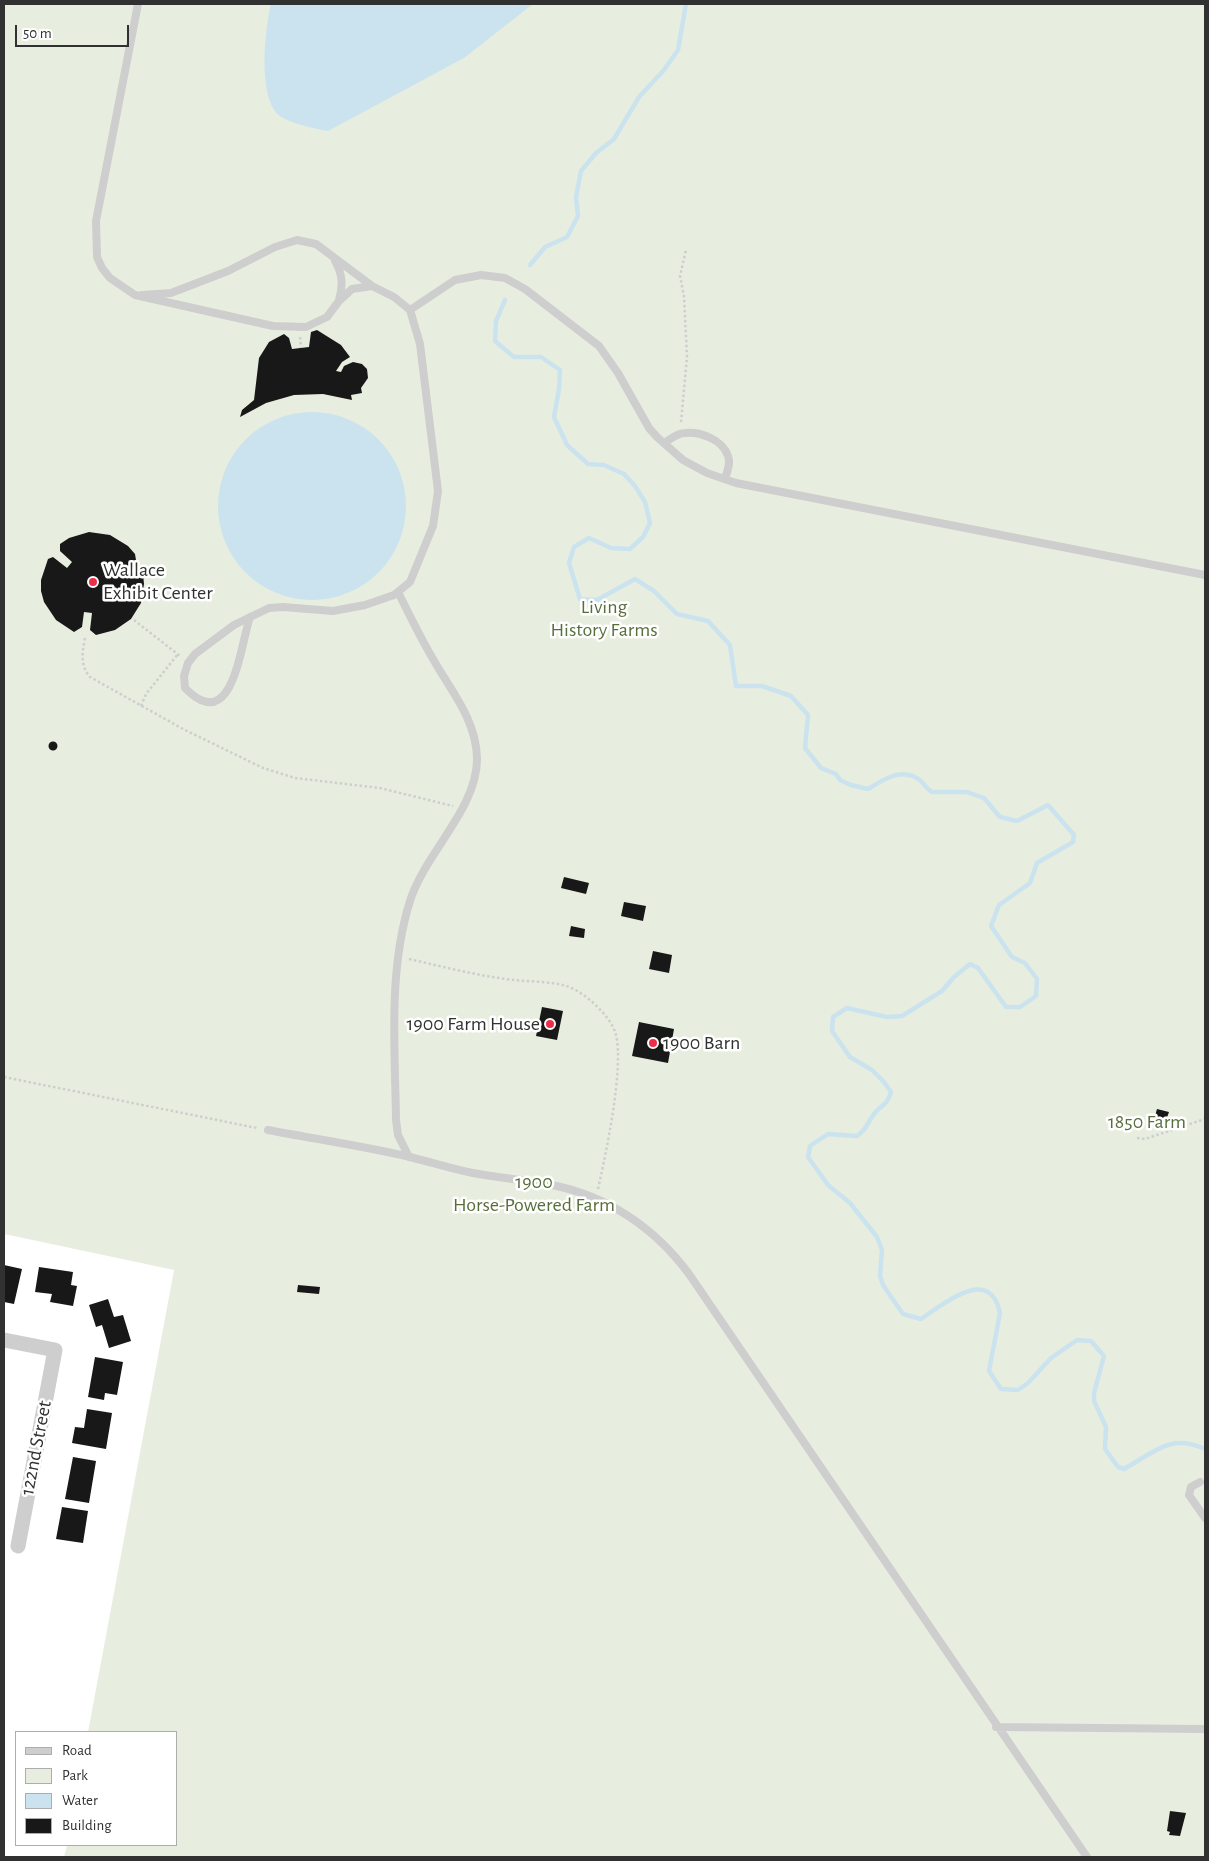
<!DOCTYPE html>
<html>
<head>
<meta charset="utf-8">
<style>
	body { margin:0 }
	#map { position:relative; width:1209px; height:1861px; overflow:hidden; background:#fff; font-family:"Alegreya Sans",sans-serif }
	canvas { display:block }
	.frame { position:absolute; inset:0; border:5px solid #313131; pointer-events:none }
	.legend { position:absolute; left:15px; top:1731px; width:162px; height:115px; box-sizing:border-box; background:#fff; border:1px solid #adadad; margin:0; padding:6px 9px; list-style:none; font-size:15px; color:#313131 }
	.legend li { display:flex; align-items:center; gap:10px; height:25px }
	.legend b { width:25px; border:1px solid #adadad }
	.scale { position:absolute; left:15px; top:25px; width:114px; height:22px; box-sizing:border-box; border:2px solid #313131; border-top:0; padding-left:6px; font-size:15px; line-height:18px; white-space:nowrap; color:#313131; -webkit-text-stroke:4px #fff; paint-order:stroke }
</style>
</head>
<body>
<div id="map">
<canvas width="1209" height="1861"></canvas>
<div class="frame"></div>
<ul class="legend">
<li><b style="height:6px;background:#cecece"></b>Road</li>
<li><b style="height:14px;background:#e8eedf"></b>Park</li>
<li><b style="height:14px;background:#cae3ee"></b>Water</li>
<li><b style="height:14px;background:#181818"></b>Building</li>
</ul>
<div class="scale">50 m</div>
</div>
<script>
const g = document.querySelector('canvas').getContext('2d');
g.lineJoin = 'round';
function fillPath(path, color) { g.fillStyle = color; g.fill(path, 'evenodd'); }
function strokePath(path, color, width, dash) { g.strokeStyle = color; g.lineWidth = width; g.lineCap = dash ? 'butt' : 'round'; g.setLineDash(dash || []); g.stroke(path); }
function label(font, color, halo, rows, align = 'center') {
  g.font = font + ' "Alegreya Sans",sans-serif'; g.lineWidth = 5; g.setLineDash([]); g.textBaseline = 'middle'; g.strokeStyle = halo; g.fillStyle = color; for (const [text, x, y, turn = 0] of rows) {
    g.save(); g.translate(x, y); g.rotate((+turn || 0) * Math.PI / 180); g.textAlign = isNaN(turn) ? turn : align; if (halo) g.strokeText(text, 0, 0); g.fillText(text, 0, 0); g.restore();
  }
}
fillPath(new Path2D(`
	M4 4H1205V1857H64L67 1845H176V1732H88L174 1270 4 1234Z`), '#e8eedf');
fillPath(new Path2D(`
	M271 4H533L464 58 328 131C316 129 289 123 280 116 257 99 265 28 271 4Z
	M218 506a94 94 0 1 1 188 0a94 94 0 1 1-188 0Z`), '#cae3ee');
strokePath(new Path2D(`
	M530 265 545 247 567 237 578 216 576 197 581 171 596 153 614 139 639 97 664 70 678 50 686 4
	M505 300 496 321 495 341 514 357H541L560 370 559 389 554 417 567 445 588 464 604 465 624 474 635 486 645 502 650 523 643 537 630 549 611 548 589 538 574 547 569 563 580 599 597 600 635 579 654 591 677 614 708 621 730 645 736 686H762L791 696 808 715 805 748 821 768 836 774 840 780 851 785 868 789C884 779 903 766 921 781 925 785 927 789 932 792H967L984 798 1000 817 1017 821 1048 805 1074 835 1073 842 1037 863 1030 883 999 905 991 926 1012 957 1025 963 1037 979 1036 996 1020 1007H1006L978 968 970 964 954 977 942 991 902 1016 887 1017 847 1008 833 1017 832 1031 850 1057 872 1070 884 1082 891 1092C887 1106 882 1104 874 1114 866 1124 869 1127 857 1136L828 1134 810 1146 808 1157 828 1185 850 1203 877 1237 882 1250 880 1276 883 1285 903 1314 921 1319C942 1305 990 1264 1000 1313L989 1371 1001 1389 1018 1390 1028 1383 1051 1358 1077 1340 1091 1341 1104 1356 1094 1393V1401L1106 1427 1105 1449 1118 1467 1124 1469C1155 1452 1170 1433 1205 1449`), '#cae3ee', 4.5);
fillPath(new Path2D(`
	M317 330 341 345 350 357 342 362 336 371 341 372 344 366 353 362 362 364 367 369 368 378 361 388 362 393 351 395 352 400 323 394 294 395 266 403 240 417 242 410 254 400 259 358 269 342 284 334 289 338 292 349 309 347 311 332Z
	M89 532 110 535 128 546 135 554 136 560 133 564 118 569 122 577 139 571 143 574 144 584 141 603 131 619 115 630 96 635 90 630 92 613 84 612 82 627 74 632 56 620 44 602 41 591V580L48 559 53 557 67 568 72 562 60 551V544L69 538Z
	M48.5 746a4.5 4.5 0 1 1 9 0a4.5 4.5 0 1 1-9 0Z
	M564 877 589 883 586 894 561 888Z
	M624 902 646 906 643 921 621 916Z
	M571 926 585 929 584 938 569 936Z
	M653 951 672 955 669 973 649 969Z
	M542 1007 563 1011 557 1040 536 1036Z
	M639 1022 674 1029 668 1063 632 1056Z
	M1157 1109 1169 1112 1164 1126 1153 1123Z
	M4 1265 22 1269 14 1304 4 1302Z
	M39 1267 73 1272 71 1285 77 1286 73 1306 50 1302 52 1294 35 1292Z
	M298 1285 320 1287 319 1294 297 1292Z
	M108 1299 114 1317 123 1315 131 1341 109 1348 102 1325 96 1327 89 1305Z
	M95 1357 123 1362 117 1395 105 1393 104 1400 88 1397Z
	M87 1409 112 1413 106 1449 72 1443 75 1427 84 1428Z
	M73 1457 96 1461 89 1503 65 1499Z
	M62 1507 88 1511 83 1543 56 1539Z
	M1170 1811 1186 1813 1180 1836 1169 1835 1170 1832 1167 1831Z`), '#181818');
strokePath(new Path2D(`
	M300 337 301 348
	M681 422 687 357 684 296 680 276 686 250
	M134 620 180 656
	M85 638C82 653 80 665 90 677L183 729 263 768 295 778 380 788 453 806
	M141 706 146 694 178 654
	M409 959C444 967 478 976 514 980 531 982 550 981 566 986 584 991 612 1017 616 1035 624 1068 606 1154 598 1189
	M4 1077 257 1128
	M1137 1138 1145 1139 1205 1119`), '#cecece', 2.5, [2.5, 2.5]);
strokePath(new Path2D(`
	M138 4 96 221 97 257 102 268 110 278 135 295 273 326 306 327 327 317 339 301 352 289 372 286 394 297 410 310 420 344 438 491 433 526 410 582 394 595 365 605 333 611 283 607 269 608 234 625 195 654 188 663 184 676 185 688C233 737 240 646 250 617
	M335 261C343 275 343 286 339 300
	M142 295 171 293 228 271 275 247 297 240 316 244 372 286
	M410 310 455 280 481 275 505 278 525 289 599 346 618 373 649 428 657 437 683 460 707 473 736 483 1205 575
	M664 443C671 439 677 433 685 433 700 431 723 440 728 456 731 463 727 472 725 479
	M398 592C409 614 420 637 433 659 451 691 476 719 477 758 478 808 425 853 410 901 388 971 395 1047 396 1120L398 1135 409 1157
	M268 1130C315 1139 363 1146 410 1157 431 1162 452 1169 473 1173 499 1178 526 1180 552 1185 608 1196 655 1228 689 1274L1087 1857
	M1200 1482 1191 1487 1189 1495 1205 1518
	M996 1727 1205 1729`), '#cecece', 8);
strokePath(new Path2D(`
	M4 1340 55 1350 18 1546`), '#cecece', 15);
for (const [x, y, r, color] of [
	[93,582,5,"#ed2e49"],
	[550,1024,5,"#ed2e49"],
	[653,1043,5,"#ed2e49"]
]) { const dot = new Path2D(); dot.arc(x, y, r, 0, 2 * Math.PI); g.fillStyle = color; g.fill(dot); strokePath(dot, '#fff', 2); }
label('20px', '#313131', '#fff', [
	["Wallace",103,570],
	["Exhibit Center",103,593],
	["1900 Farm House",540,1024,"right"],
	["1900 Barn",663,1043]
], 'left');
label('20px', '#576f3b', '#fff', [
	["Living",604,607],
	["History Farms",604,630],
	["1850 Farm",1147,1122],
	["1900",534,1182],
	["Horse-Powered Farm",534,1205]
]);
label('20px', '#313131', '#fff', [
	["122nd Street",36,1448,-79]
]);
</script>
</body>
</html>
